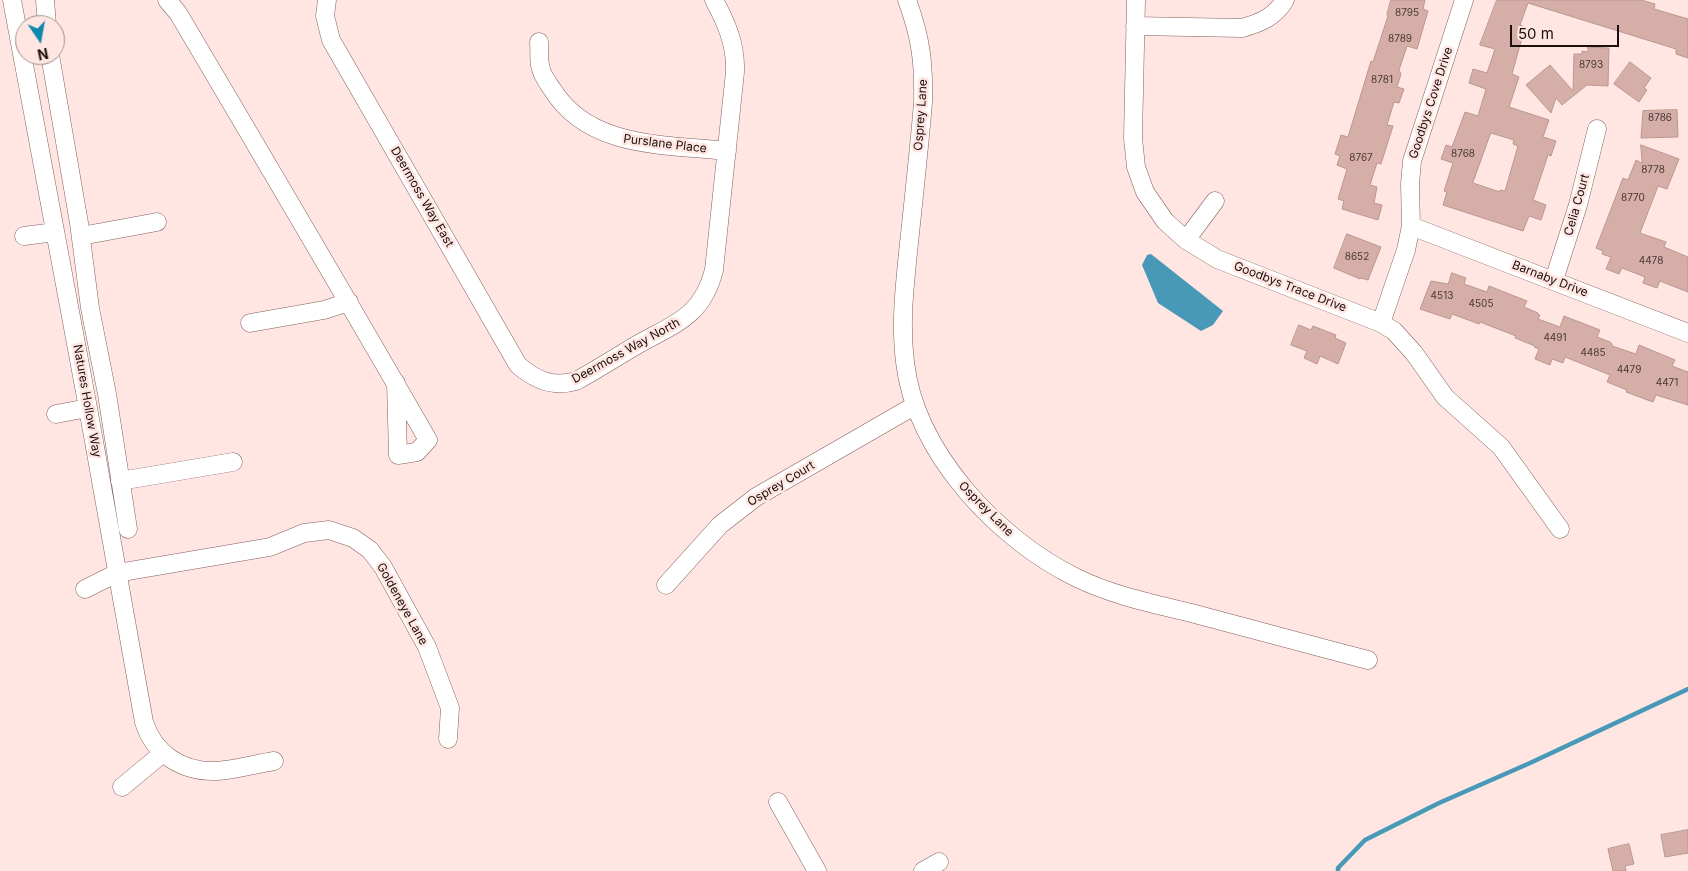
<!DOCTYPE html>
<html>
<head>
<meta charset="utf-8">
<style>
	body { margin:0 }
	#map { position:relative; width:1688px; height:871px; overflow:hidden; background:#ffe6e2; font-family:Inter,sans-serif }
	canvas { display:block }
	.north { position:absolute; left:15px; top:15px; width:50px; height:50px; box-sizing:border-box; background:#ffe6e2; border:1px solid #a4908d; border-radius:50%; rotate:168deg; font-size:14px; font-weight:700; line-height:20px; text-align:center; color:#1c0f0d }
	.north::after { content:''; display:block; margin:auto; width:18px; height:22px; background:#0e88ab; clip-path:polygon(50% 0,100% 100%,50% 72%,0 100%) }
	.scale { position:absolute; left:1510px; top:25px; width:109px; height:22px; box-sizing:border-box; border:2px solid #1c0f0d; border-top:0; padding-left:6px; font-size:15px; line-height:18px; white-space:nowrap; color:#1c0f0d; -webkit-text-stroke:4px #ffe6e2; paint-order:stroke }
</style>
</head>
<body>
<div id="map">
<canvas width="1688" height="871"></canvas>
<div class="north">N</div>
<div class="scale">50 m</div>
</div>
<script>
const g = document.querySelector('canvas').getContext('2d');
g.lineJoin = 'round';
function fillPath(path, color) { g.fillStyle = color; g.fill(path, 'evenodd'); }
function strokePath(path, color, width, dash) { g.strokeStyle = color; g.lineWidth = width; g.lineCap = dash ? 'butt' : 'round'; g.setLineDash(dash || []); g.stroke(path); }
function label(font, color, halo, rows, align = 'center') {
  g.font = font + ' Inter,sans-serif'; g.lineWidth = 5; g.setLineDash([]); g.textBaseline = 'middle'; g.strokeStyle = halo; g.fillStyle = color; for (const [text, x, y, turn = 0] of rows) {
    g.save(); g.translate(x, y); g.rotate((+turn || 0) * Math.PI / 180); g.textAlign = isNaN(turn) ? turn : align; if (halo) g.strokeText(text, 0, 0); g.fillText(text, 0, 0); g.restore();
  }
}
fillPath(new Path2D(`
	M1151 254 1223 311 1213 325 1201 331 1158 303 1142 265 1147 255Z`), '#4899b8');
strokePath(new Path2D(`
	M1338 871V868L1365 840 1439 803 1530 763 1688 689`), '#4899b8', 4.5);
const building = new Path2D(`
	M1391 0H1425L1423 9 1428 11 1417 49 1407 46 1399 70 1401 74 1397 87 1404 89 1399 103 1394 102 1387 125 1393 126 1381 164 1377 163 1370 185 1377 187 1374 203 1382 205 1378 220 1342 209 1344 201 1338 199 1347 169 1337 165 1340 156 1335 154 1341 135 1348 137 1371 61 1373 62 1388 16 1387 15Z
	M1497 0H1641L1655 4 1654 9 1688 19V58L1676 54V49L1528 3 1520 25 1525 27 1512 74 1519 77 1509 107 1549 120 1543 137 1556 141 1551 156 1548 155 1533 200 1546 205 1541 220 1529 216 1523 231 1443 205 1447 192 1444 191 1453 163 1441 159 1446 145 1452 147 1465 112 1478 116 1486 89 1469 83 1473 69 1487 73 1495 49 1480 45ZM1491 133 1514 140 1513 144 1518 146 1505 191 1500 190V192L1473 183Z
	M1588 47 1609 48 1608 86 1587 85 1562 105 1556 98 1551 113 1526 85 1550 65 1573 91 1574 54H1582V51L1588 52Z
	M1630 62 1651 78 1644 88 1647 90 1639 102 1614 84Z
	M1677 110 1678 137 1641 138 1643 111Z
	M1641 145 1679 159 1667 189 1658 186 1640 233 1666 242 1664 247 1688 257V292L1660 281 1657 288 1643 283 1645 277 1622 268 1619 274 1606 269 1611 257 1602 254 1603 251 1596 248 1623 178 1628 180 1636 160 1642 163Z
	M1347 234 1381 247 1368 280 1361 278 1360 279 1334 268Z
	M1452 273 1466 278 1464 284 1487 292 1489 286 1527 301 1524 307 1538 313 1537 314 1540 315 1538 319 1560 327 1564 316 1600 330 1597 337 1610 342 1612 344V346L1636 354 1639 345 1675 360 1672 366 1688 372V405L1656 395 1653 402 1626 392 1627 390 1607 382 1610 375 1565 357 1563 363 1552 359 1550 365 1535 359 1539 349 1534 347 1535 346 1515 338 1516 336 1480 322 1479 324 1452 314 1450 319 1420 309 1431 281 1448 284Z
	M1299 325 1311 330 1313 326 1336 335 1335 338 1346 343 1338 364 1320 356 1317 364 1304 358 1307 351 1291 345Z
	M1688 830V853L1665 857 1661 835Z
	M1629 844 1634 864 1625 866 1626 871H1613L1608 849Z`);
fillPath(building, '#d5aea8');
strokePath(building, '#bb9690', 1);
const minor = new Path2D(`
	M12 0 88 408 144 722C154 754 182 772 216 771 235 770 255 764 274 761
	M45 0 47 25
	M167 0 178 13C262 155 346 297 428 440L417 452 398 455 396 383
	M327 0 325 16 331 40 518 365C535 380 553 388 576 381 596 370 615 358 635 346 673 324 702 318 714 270L735 72C736 45 727 24 714 0
	M907 0C921 38 924 63 923 103 919 150 914 196 909 243 905 283 900 322 905 362 915 452 998 540 1077 578 1114 596 1155 604 1195 614 1252 629 1310 645 1368 660
	M1136 0 1133 138 1136 167 1145 192 1165 221 1186 240 1217 259 1381 323 1394 331 1414 353 1445 397 1501 447 1560 529
	M1135 26 1242 28C1260 23 1275 17 1285 0
	M539 42C540 51 538 61 541 69 542 75 548 83 552 89 589 149 665 144 727 151
	M50 55 79 223 90 308 107 394 128 529
	M1411 226 1688 333
	M24 236 55 232
	M81 236 157 222
	M1186 240 1215 201
	M1554 280 1578 205 1597 129
	M250 323 324 310 349 302
	M1381 323 1406 250 1411 226 1410 184 1412 161 1464 0
	M56 414 88 408
	M120 481 233 462
	M666 585 720 525 756 497 914 406
	M85 589 117 573 270 547 304 533 329 530 353 538 370 550 383 567 427 647 450 708 448 739
	M122 787 163 753
	M778 802 817 871
	M923 871 939 862`);
strokePath(minor, '#815f5a', 19);
strokePath(minor, '#fff', 18);
label('10px', '#4a3734', null, [
	["8795",1407,13],
	["8789",1400,39],
	["8793",1591,65],
	["8781",1382,80],
	["8786",1660,118],
	["8768",1463,154],
	["8767",1361,158],
	["8778",1653,170],
	["8770",1633,198],
	["8652",1357,257],
	["4478",1651,261],
	["4513",1442,296],
	["4505",1481,304],
	["4491",1555,338],
	["4485",1593,353],
	["4479",1629,370],
	["4471",1667,383]
]);
label('12px', '#1c0f0d', '#ffe6e2', [
	["Goodbys Cove Drive",1431,103,-72],
	["Osprey Lane",921,115,-86],
	["Purslane Place",665,144,7],
	["Deermoss Way East",422,197,60],
	["Celia Court",1577,205,-74],
	["Barnaby Drive",1550,279,21],
	["Goodbys Trace Drive",1290,287,21],
	["Deermoss Way North",626,351,-29],
	["Natures Hollow Way",87,401,80],
	["Osprey Court",781,484,-31],
	["Osprey Lane",986,509,45],
	["Goldeneye Lane",402,604,61]
]);
</script>
</body>
</html>
